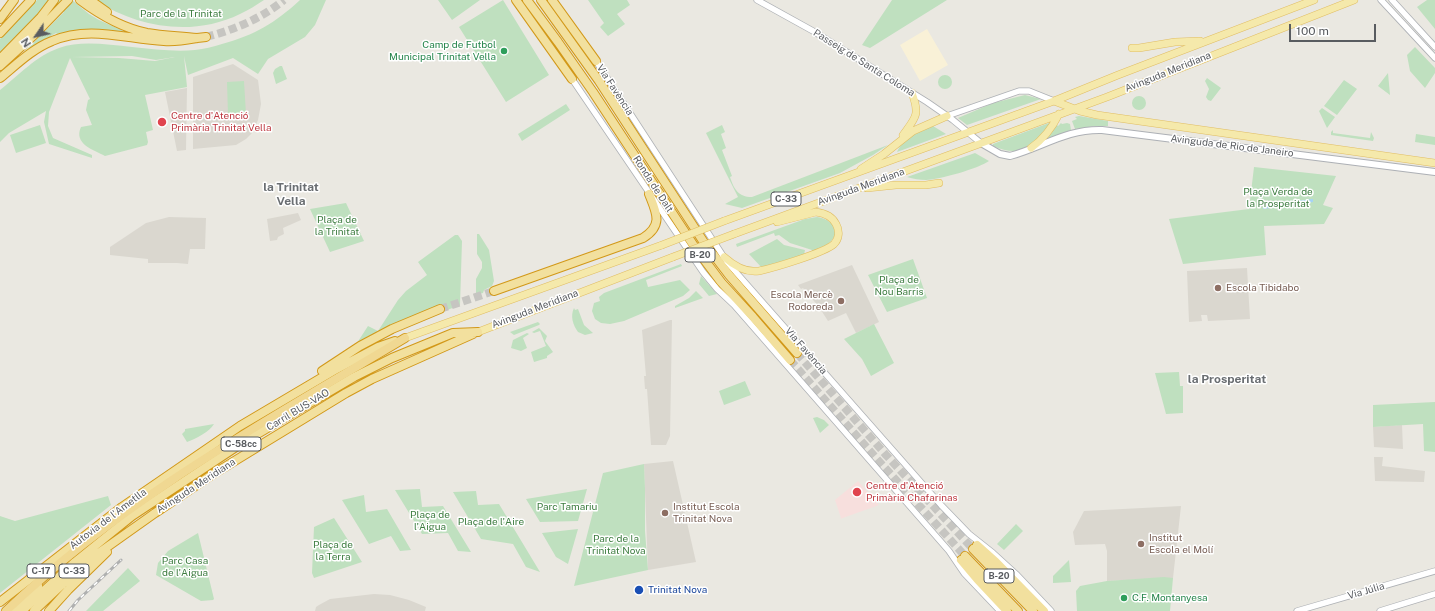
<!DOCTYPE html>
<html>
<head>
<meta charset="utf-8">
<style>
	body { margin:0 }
	#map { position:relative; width:1435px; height:611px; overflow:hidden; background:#eae8e1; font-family:"Public Sans",sans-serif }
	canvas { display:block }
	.north { position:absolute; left:16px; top:16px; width:40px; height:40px; -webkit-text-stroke:3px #fff; paint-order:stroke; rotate:236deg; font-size:11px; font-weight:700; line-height:16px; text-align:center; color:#595c60 }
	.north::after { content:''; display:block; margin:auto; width:14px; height:18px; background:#595c60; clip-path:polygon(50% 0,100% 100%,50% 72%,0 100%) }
	.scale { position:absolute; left:1289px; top:24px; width:87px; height:18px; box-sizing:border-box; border:2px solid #595c60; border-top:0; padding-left:5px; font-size:12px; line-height:14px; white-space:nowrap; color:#595c60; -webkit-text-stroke:3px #fff; paint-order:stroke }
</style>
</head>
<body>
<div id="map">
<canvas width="1435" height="611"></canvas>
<div class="north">N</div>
<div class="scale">100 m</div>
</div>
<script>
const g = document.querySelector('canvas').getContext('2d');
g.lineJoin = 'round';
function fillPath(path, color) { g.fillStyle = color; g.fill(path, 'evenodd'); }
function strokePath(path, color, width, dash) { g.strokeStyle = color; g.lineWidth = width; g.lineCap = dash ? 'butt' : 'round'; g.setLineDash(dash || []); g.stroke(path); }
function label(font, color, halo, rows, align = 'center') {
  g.font = font + ' "Public Sans",sans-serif'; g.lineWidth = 3; g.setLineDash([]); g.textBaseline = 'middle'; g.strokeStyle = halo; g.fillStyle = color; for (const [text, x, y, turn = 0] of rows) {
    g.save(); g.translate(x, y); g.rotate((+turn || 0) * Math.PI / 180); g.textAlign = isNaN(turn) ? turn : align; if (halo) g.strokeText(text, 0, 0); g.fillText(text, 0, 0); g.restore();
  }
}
fillPath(new Path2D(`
	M927 29 948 65 920 81 900 45Z`), '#f9f1d7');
fillPath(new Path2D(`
	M233 64 258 80 261 104 258 120 252 133 246 139 236 145 193 149V77Z
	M187 88 186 150 177 151 165 92Z
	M298 213 301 220 283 228 284 234 278 237 277 240 270 241 267 219Z
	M169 217 206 218 205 249H190L188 264 177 263H148V259L110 255V247L146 223Z
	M852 265 879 322 856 333 846 313 828 321 819 307 803 288 801 289 798 285Z
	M1247 268 1250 319 1208 321 1207 315H1201L1202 321 1189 322 1187 271Z
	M670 320H672L670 436 666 445H651L647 389H645L644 376H646L642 330Z
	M1402 425 1403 449 1374 447 1373 427Z
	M1374 457H1383L1382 466 1425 471 1424 482 1375 481Z
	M673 461 696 562 648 570 644 464Z
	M1181 506 1173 578 1107 581V551L1105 544 1075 545 1073 532 1084 511Z
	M374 594 390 595 409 600 426 607 425 611H315L316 607 319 605 330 599Z`), '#dad7cf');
fillPath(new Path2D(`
	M858 481 879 505 840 519 841 518 835 500Z`), '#f7dfdd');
fillPath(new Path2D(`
	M37 0H49L30 24 0 54V39Z
	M53 0H72L89 14 99 20 128 33 87 30 58 35 56 33 39 43 17 59 64 12Z
	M95 0H264C256 5 249 10 240 14 193 37 138 28 95 0Z
	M300 0H326L315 25 305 37 268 59 258 74 233 58 188 75 184 56 187 87 145 95 153 130 146 132 148 142 147 145 105 156C94 150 73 144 81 127L92 125 86 110 88 100 90 99 70 58 49 112 48 126 53 138 92 155V158L49 144 44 122 46 111 9 133 0 142V90C19 75 36 56 59 48 82 40 108 45 132 47 153 49 174 52 195 50 204 49 213 47 222 44 255 35 275 23 300 0ZM132 56 156 60 175 57 155 61 119 58 72 57Z
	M438 0H480L452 20Z
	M503 0 549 75 506 102 459 27Z
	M588 0H627L630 5 617 14 625 24 608 36 600 27 604 23Z
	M892 0H947L870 48 862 45Z
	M1427 0H1435V29L1417 7Z
	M1415 47 1435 68V73L1425 88 1410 71 1407 55Z
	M280 66H282L287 79 276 84 273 73 275 69Z
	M1388 73 1390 95 1378 86Z
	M938 82a7 7 0 1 1 14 0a7 7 0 1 1-14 0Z
	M1207 78 1221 88 1211 101 1208 100 1206 97 1209 89 1205 81Z
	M1344 80 1357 89 1337 115 1324 106Z
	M244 81 246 114 228 115 227 82Z
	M1025 95 1041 99 967 125 958 118 993 103Z
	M1132 103a7 7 0 1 1 14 0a7 7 0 1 1-14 0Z
	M566 104 570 110 522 141 518 134Z
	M1322 108 1335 117 1327 128 1319 111Z
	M1079 116 1108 121V126H1096L1075 129 1072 121 1077 119 1075 117Z
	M1049 123H1051C1048 131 1043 135 1037 140 1021 153 1012 154 993 146V144Z
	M1061 123 1062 124 1067 123 1070 124 1071 130 1045 140 1057 125 1058 126Z
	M40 125 46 143 16 153 10 135Z
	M722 125 725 132 721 134 726 148 722 150 732 176 730 177C734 189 738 197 752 197L888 145 873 155 840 173 742 208 725 204 738 197 706 133Z
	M933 126 946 134 897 152C904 137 919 132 933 126Z
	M1333 130V133L1370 138 1371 132 1374 138 1373 141 1331 135V132Z
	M1416 134 1435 137V145L1415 142Z
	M975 153 989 161C980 168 938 180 926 180 920 180 913 179 907 177Z
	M1254 167 1336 176 1323 205 1333 208 1324 224 1264 226 1266 255 1183 264 1169 219 1249 209Z
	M346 203 364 241 330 252 310 209Z
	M817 217C832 219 843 232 829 243 825 247 817 250 812 252V250L790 243 779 235 775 236 774 233 737 247 736 244 805 219Z
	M477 234H479L489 250 494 281 492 286 484 290 483 293 479 294 476 293V279L482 268V262L477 254Z
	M455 235H458L462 241 460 305 355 346 368 326 378 331 398 300 406 291 427 275 418 262Z
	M777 239 784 245 805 250 804 255 762 268 749 254Z
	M913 259 927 298 887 312 868 275Z
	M681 264 682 266 646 280 648 287 680 280 690 290 683 296 624 321 610 324 601 323 595 319 592 311 594 303 600 301 599 297 604 293Z
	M701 276 717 294 709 296 699 284Z
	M696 291 703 298 675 308V306L689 298Z
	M574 308 575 310 578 309 584 325 593 333 585 335 578 332C573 325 570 316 574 308Z
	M538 322 540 324 539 325 514 335 510 332Z
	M874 324 894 363 871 376 862 359 844 339Z
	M539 328 547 336 545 341 553 352 547 356V358L534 362 531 352 546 346 540 331 534 333 532 332Z
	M527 333 529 334 523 338 527 348 521 351 511 348 513 340Z
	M1179 372 1180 386H1183V413L1166 414 1155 373Z
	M745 381 751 395 724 405 719 391Z
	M1435 402V452L1424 451 1423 424 1373 427V405Z
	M817 417 824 420 829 425 820 433 813 418Z
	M214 424C209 432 197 438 187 442L182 434 185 431V429Z
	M644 464 645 488V531L648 570 574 586 603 473Z
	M420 489 422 507 443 506 471 552 458 551 448 533 422 534 395 490Z
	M587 489 578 521 540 522 526 499Z
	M476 491 478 505 499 504 540 572 526 567 513 544 481 539 453 492Z
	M364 495 366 512 387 509 411 550 400 551 391 536 369 544 342 500Z
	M108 496 111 505 0 593V516L15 521Z
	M334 518 362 562 314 578 312 573 314 527Z
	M1016 524 1023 531 1004 550 997 544Z
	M578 529 568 564 556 557 542 533Z
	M198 533 214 599 213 600 201 601 156 575 158 563 168 551Z
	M1069 560 1071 582 1053 583V576Z
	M128 568 140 581 103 611H86Z
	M1164 577 1173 578 1170 611H1077L1076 591 1080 586 1107 581Z`), '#bfe0bf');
fillPath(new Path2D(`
	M1313 199V202L1263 209V205Z`), '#a6d3f5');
strokePath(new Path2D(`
	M206 37C234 30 262 18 284 0
	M440 309 494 291
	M797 353 886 455 973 549
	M790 360 877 459 965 556`), '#c6c5c1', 8, [8, 4]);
const tertiary = new Path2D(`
	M757 0 813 31 927 102 953 120 981 143
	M1381 0 1435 58
	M1392 0 1435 47
	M596 61 727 262 941 505 969 534 993 553 1016 574 1051 611
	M572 79 703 272 717 289 734 305 949 551 964 573 1000 611
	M947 116 1019 91H1029L1054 101
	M1297 611 1435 571
	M1380 611 1435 594`);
const secondary = new Path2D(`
	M981 143 1000 154 1010 156C1043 147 1066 129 1102 130L1435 172`);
const primary = new Path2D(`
	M1132 48H1139L1175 42 1200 41
	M1054 101 1080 111 1097 115 1435 163
	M903 135C916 117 920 115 912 93
	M1031 148C1044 139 1052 128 1059 114
	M861 169 884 154 913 131 947 116
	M867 188 896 185H926L939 183
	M724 221 1054 101 1118 75 1314 0
	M734 234 1107 97 1354 0
	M724 257C734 266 745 273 759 271 773 268 824 253 834 244 839 239 840 231 836 224 832 216 824 213 816 212L777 222
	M478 332 673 257
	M405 338 662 245`);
const trunk = new Path2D(`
	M80 0C100 15 123 28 147 33 164 36 181 36 197 38L206 37
	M90 0 107 12
	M516 0 572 79
	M527 0 558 42 593 92 694 246 721 282 753 317 790 360
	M541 0 599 81 703 241 729 275 797 353
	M552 0 596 61
	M0 19 14 0
	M0 33 31 0
	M0 59 41 17 54 0
	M0 66 35 34 68 0
	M0 78C16 65 32 49 52 41 89 25 126 39 164 41 176 42 186 40 197 38
	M494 291 643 238C664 225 656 212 649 194
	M322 371 360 346 392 329 440 309
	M977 545 996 562 1044 611
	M973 549 1033 611
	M965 556 1018 611
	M961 560 977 579 1007 611
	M0 602 122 507 240 426 333 371 378 347 395 341
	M14 611 38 586
	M22 611 75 562 132 516 242 443 354 377 392 358 453 333 478 332
	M34 611 86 562 155 513 210 476 346 393 372 379 473 334
	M49 611 68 590 107 552`);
const motorway = new Path2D(`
	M6 611C124 498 266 421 405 338`);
strokePath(tertiary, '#aeb1b5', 7);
strokePath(secondary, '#adb0b5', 8);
strokePath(primary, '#e0bd63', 8);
strokePath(trunk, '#d29818', 10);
strokePath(motorway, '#d29818', 10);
strokePath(tertiary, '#fff', 5.5);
strokePath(secondary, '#fff', 6);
strokePath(primary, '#f5e9ab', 7);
strokePath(trunk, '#f2e09e', 8);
strokePath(motorway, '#f0d892', 8);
const rail = new Path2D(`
	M69 611 78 600 121 560`);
strokePath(rail, '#afb0b0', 3);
strokePath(rail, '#fff', 1.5, [4.5]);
const primaryBridge = new Path2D(`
	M662 245 724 221
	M673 257 734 234`);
strokePath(primaryBridge, '#e0bd63', 8, []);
strokePath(primaryBridge, '#f5e9ab', 7);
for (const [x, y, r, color] of [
	[504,51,4,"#2e9e5b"],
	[162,122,5,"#e0444e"],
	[1218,288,4,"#8d6e63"],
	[841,301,4,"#8d6e63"],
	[857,492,5,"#e0444e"],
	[665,513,4,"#8d6e63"],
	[1141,544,4,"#8d6e63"],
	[639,590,5,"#1a4fb4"],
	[1124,598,4,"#2e9e5b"]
]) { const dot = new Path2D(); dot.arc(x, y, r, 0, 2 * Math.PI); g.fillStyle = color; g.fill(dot); strokePath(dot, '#fff', 1.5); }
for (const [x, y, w] of [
	[786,199,30],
	[700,255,30],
	[241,444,40],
	[41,571,28],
	[74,571,30],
	[999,576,30]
]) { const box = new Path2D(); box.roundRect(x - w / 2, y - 7, w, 14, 3); g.fillStyle = '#fff'; g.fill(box); strokePath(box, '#595c60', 1); }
label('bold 9px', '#595c60', null, [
	["C-33",786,199],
	["B-20",700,255],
	["C-58cc",241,444],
	["C-17",41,571],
	["C-33",74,571],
	["B-20",999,576]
]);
label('10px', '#3c7c3f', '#fff', [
	["Parc de la Trinitat",181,14],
	["Plaça Verda de",1278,192],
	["la Prosperitat",1278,204],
	["Plaça de",337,220],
	["la Trinitat",337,232],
	["Plaça de",899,280],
	["Nou Barris",899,292],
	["Parc Tamariu",567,507],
	["Plaça de",430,515],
	["l'Aigua",430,527],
	["Plaça de l'Aire",491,522],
	["Parc de la",616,539],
	["Trinitat Nova",616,551],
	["Plaça de",333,545],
	["la Terra",333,557],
	["Parc Casa",185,561],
	["de l'Aigua",185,573]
]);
label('10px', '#27864d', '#fff', [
	["Camp de Futbol",496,45],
	["Municipal Trinitat Vella",496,57],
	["C.F. Montanyesa",1132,598,"left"]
], 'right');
label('10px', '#595c60', '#fff', [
	["Passeig de Santa Coloma",864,63,32],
	["Avinguda Meridiana",1168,72,-22],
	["Via Favència",615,90,57],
	["Avinguda de Rio de Janeiro",1232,146,7],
	["Ronda de Dalt",653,184,57],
	["Avinguda Meridiana",861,187,-20],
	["Avinguda Meridiana",535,309,-21],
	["Via Favència",806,351,49],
	["Carril BUS-VAO",298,410,-31],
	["Avinguda Meridiana",196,486,-33],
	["Autovia de l'Ametlla",108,519,-37],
	["Via Júlia",1366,591,-16]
]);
label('10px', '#be3a42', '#fff', [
	["Centre d'Atenció",171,116],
	["Primària Trinitat Vella",171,128],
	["Centre d'Atenció",866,486],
	["Primària Chafarinas",866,498]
], 'left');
label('10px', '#785e54', '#fff', [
	["Escola Tibidabo",1226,288],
	["Escola Mercè",833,295,"right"],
	["Rodoreda",833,307,"right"],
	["Institut Escola",673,507],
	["Trinitat Nova",673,519],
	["Institut",1149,538],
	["Escola el Molí",1149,550]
], 'left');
label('10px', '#164399', '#fff', [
	["Trinitat Nova",648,590]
], 'left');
label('bold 12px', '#6a6e72', '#fff', [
	["la Trinitat",291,187],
	["Vella",291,201],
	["la Prosperitat",1227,379]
]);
</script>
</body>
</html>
